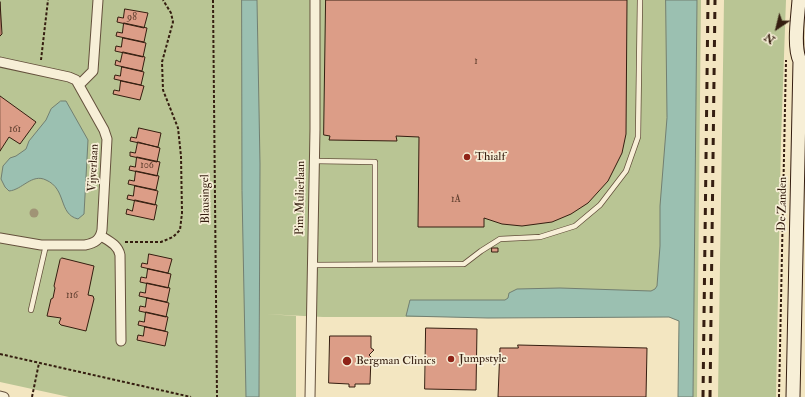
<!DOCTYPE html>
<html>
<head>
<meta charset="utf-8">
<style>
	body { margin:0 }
	#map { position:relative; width:805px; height:397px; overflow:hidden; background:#f3e6c1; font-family:"IM FELL Double Pica",serif }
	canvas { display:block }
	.north { position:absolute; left:757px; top:8px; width:40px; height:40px; -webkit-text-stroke:3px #f7efd7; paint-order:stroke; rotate:215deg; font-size:11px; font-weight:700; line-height:16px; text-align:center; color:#351e10 }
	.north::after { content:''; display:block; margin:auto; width:14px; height:18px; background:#351e10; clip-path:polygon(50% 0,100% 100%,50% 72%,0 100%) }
</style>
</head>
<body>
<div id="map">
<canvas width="805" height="397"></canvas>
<div class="north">N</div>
</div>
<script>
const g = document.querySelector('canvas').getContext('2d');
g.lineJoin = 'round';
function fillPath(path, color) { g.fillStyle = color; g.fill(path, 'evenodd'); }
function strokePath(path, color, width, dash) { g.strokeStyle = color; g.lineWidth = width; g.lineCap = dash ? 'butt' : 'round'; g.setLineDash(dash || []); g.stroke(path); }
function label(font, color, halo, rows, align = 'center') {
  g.font = font + ' "IM FELL Double Pica",serif'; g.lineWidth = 3.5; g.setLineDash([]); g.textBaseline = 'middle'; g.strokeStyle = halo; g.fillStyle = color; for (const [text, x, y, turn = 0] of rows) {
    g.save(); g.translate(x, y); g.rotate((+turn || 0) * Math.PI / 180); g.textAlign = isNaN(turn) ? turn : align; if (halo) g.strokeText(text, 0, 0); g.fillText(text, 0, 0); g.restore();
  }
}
fillPath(new Path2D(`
	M0 0H248L249 397H69L0 382Z
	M257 0H677L679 321 669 317H323L266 314 296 316V397H259L260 314Z
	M697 0H701L697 397H693Z
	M724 0H786L781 140 776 397H718Z`), '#b9c594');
const water = new Path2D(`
	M242 0H257L260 164 259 397H246L242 191Z
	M666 0H697L693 397H678L679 321 669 317 488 318 406 316 410 300H505L508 298 509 293 517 289 560 288 651 291 655 289 657 286 660 246V206L667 118Z
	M61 101H66L88 140 84 214 78 219C58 214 67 189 46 180 32 173 22 190 9 191L5 187 1 179 3 166 10 158 16 156 26 149 29 141 46 120 51 109Z`);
fillPath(water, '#9bc0b1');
strokePath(water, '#727f71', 1);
const building = new Path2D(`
	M326 0H627L626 134 622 153 608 181 588 203 571 214 552 222 522 226 502 224 484 218V227H418L419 137 396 136 397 141 329 140 330 136 324 135Z
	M0 2 2 34 0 36Z
	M125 9 148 13 144 28 117 22 118 17 123 18Z
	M124 23 147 28 144 42 116 36 117 32 122 33Z
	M123 38 146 43 143 57 115 51 116 46 121 47Z
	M123 52 145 57 142 71 115 65 116 60 120 62Z
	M122 67 144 72 141 85 114 79 115 75 120 76Z
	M121 81 144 86 140 100 113 94 114 90 119 91Z
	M0 96 36 122 20 144 9 137 0 151Z
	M139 128 161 133 158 147 130 141 131 137 136 138Z
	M138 142 160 148 157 162 130 156V152L135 153Z
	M137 157 160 162 157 176 129 170 130 166 135 167Z
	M136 171 159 176 156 190 128 184 129 180 134 181Z
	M135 186 158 191 155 205 127 199 128 195 133 196Z
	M135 200 157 205 154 220 126 214 127 209 132 211Z
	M492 248H498V252H492Z
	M149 254 172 259 168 273 141 267 142 263 147 264Z
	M62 258 94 266 88 295 93 296 94 299 86 331 61 325 59 323 61 318 47 316 51 299 53 298 55 288 54 286 60 260Z
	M148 269 171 274 168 288 140 282 141 277 146 278Z
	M147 283 170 288 167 302 139 296 140 292 145 293Z
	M147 298 169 303 166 317 139 311 140 306 145 307Z
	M146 312 168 317 165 331 138 325 139 321 144 322Z
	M145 327 168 332 165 346 137 340 138 335 143 336Z
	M426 328 477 329 476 390 425 389Z
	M330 336H371V348L374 350 369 355 371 357 370 384H355V387H349V384L329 383Z
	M518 345 647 348 646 397H498L500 348H518Z`);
fillPath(building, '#dc9d87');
strokePath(building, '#351e10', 1);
const service = new Path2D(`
	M314 161 375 162V264
	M312 265 464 264 481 251 500 239 540 237 575 226 600 205 626 171 638 137 640 0
	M31 310 46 245`);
const minor = new Path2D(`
	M0 62 69 77 76 80 104 130 107 139 102 230C100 240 95 243 85 245H41L0 238
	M79 85 93 71 98 0
	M101 236C109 241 118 245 120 255L121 341
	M0 396 4 397
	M310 397 315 129V0`);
const secondary = new Path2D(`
	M793 397 800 61C793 47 798 16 799 0`);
strokePath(service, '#64503c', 6);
strokePath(minor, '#64503c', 11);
strokePath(secondary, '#351e10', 15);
strokePath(new Path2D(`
	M213 0 217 397
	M41 60 48 0
	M125 242H161L173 237 180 230 182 213 181 156 178 128 163 90 162 62 173 22 171 13 163 0
	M0 354 191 397
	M32 397 39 363
	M779 397 786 60`), '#351e10', 2, [3, 2]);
strokePath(service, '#f7efd7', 4.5);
strokePath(minor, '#f7efd7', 9);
strokePath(secondary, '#f7efd7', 13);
strokePath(new Path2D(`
	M703 397 708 0
	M710 397 715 0`), '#351e10', 3, [7, 7]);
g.fillStyle = '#a09476';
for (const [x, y] of [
	[34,213]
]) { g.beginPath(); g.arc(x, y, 4.5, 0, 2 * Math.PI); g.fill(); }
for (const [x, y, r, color] of [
	[467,157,4,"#8f2418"],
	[451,359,4,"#8f2418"],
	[347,361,5,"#8f2418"]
]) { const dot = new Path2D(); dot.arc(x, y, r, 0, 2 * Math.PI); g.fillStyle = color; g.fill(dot); strokePath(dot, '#f7efd7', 1.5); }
label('10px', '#5f3e2e', null, [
	["98",132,18],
	["1",476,62],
	["161",15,130],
	["106",147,166],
	["1A",456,200],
	["116",72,296]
]);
label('12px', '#351e10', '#f7efd7', [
	["Thialf",475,157],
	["Jumpstyle",459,359],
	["Bergman Clinics",356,361]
], 'left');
label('12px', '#351e10', '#f7efd7', [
	["Vijverlaan",94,168,-87],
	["Pim Mulierlaan",301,198,-89],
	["Blausingel",206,199,-91],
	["De Zanden",783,204,-89]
]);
</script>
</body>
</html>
